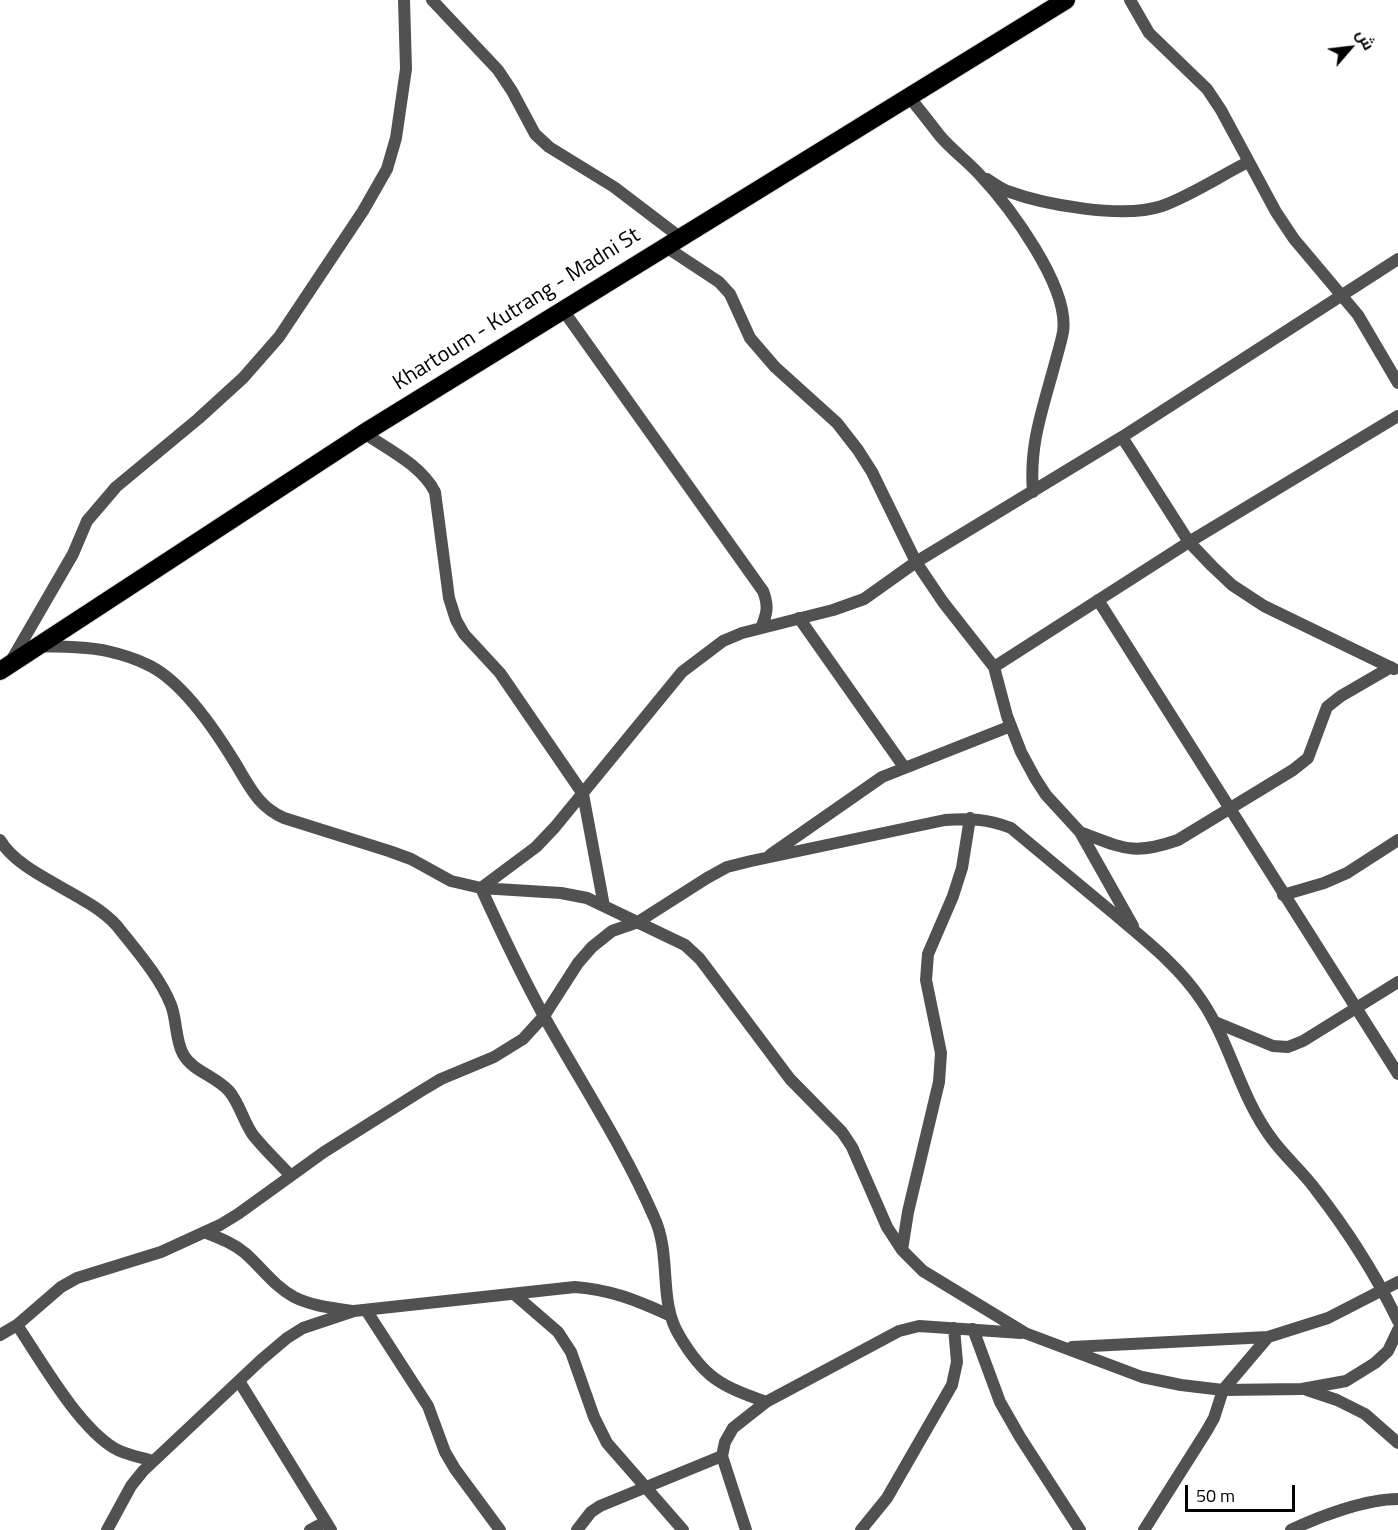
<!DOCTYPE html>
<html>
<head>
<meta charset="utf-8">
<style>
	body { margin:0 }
	#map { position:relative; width:1398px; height:1530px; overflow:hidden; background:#fff; font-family:"Titillium Web",Cairo,sans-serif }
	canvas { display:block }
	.north { position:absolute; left:1320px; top:18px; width:60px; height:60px; -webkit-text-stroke:4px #fff; paint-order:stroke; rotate:62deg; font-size:16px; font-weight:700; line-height:24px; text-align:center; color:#000 }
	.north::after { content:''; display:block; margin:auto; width:21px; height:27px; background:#000; clip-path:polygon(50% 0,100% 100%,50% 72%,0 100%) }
	.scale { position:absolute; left:1185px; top:1485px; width:110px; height:27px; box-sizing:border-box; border:3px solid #000; border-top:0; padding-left:8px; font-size:18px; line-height:21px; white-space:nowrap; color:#000; -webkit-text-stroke:4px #fff; paint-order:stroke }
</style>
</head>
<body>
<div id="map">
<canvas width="1398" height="1530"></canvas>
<div class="north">ش</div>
<div class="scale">50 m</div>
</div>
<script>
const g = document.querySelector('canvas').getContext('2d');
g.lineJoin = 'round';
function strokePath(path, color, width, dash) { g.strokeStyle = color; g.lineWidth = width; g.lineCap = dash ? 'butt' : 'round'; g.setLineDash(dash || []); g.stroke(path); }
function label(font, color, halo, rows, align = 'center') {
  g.font = font + ' "Titillium Web",sans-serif'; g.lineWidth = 4.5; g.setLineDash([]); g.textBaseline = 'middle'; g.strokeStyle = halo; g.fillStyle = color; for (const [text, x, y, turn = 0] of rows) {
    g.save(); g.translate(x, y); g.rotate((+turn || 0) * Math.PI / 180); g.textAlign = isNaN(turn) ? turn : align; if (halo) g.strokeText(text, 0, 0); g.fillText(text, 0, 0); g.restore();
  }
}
const highway = new Path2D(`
	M0 671 364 433 1066 0`);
strokePath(highway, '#dbdbdb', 20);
strokePath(new Path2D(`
	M432 0 498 70 512 91 535 134 549 147 614 187 681 238
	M1130 0 1149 33 1207 89 1221 110 1276 212 1294 239 1358 315 1398 383
	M909 97C920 110 930 123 940 136 952 150 967 161 979 174 1009 206 1070 287 1063 332 1061 343 1057 355 1054 367 1042 411 1029 446 1033 492
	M987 179C993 183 1000 188 1007 191 1045 205 1123 219 1162 206 1192 195 1220 176 1248 162
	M666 247 719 282 730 294 750 338 775 367 837 423 858 450 872 472 916 562 943 602 994 667 1007 716 1021 752 1035 778 1046 795 1080 832 1133 926
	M563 310 763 591C769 606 767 614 761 628
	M364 433C389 450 421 465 435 492L449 598 456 620 464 634 500 673 583 794 604 906
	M1122 437 1189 542 1212 566 1232 585 1264 606 1394 669
	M1098 600 1398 1074
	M799 618 904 767
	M38 646C60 647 86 646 107 651 120 654 134 658 146 664 181 679 215 730 234 761 249 785 257 806 284 818L389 851 411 859 451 881 481 888 561 893 587 898 685 945 700 959 790 1079 842 1132 852 1147 887 1227 902 1250 923 1271 1025 1333 1142 1377 1181 1385 1223 1390 1302 1389 1346 1381 1375 1363 1388 1351 1398 1330
	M11 661 73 554 87 521 116 487 198 419 243 378 279 337 363 211 387 169 396 138 406 69 404 0
	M994 667 1189 542 1398 416
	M1080 832C1123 848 1132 856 1178 840L1293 770 1308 758 1327 707 1341 696 1391 667
	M0 840C21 876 88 893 117 926 136 950 160 977 171 1005 177 1020 175 1039 183 1054 192 1071 216 1076 229 1091 240 1104 243 1121 253 1135 264 1149 278 1162 290 1175
	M770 855 882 777 1011 726
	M481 888 536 847 555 827 682 672 723 641 742 633 833 610 864 599 916 562 1122 437 1398 259
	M481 888C501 932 522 976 545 1018 582 1084 624 1148 654 1217 672 1255 658 1301 679 1335 704 1378 721 1386 766 1402
	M1283 895 1324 883 1347 873 1398 840
	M1215 1022 1273 1046 1288 1047 1303 1041 1398 982
	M204 1232C219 1238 233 1243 245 1253 262 1268 274 1286 294 1297 312 1306 333 1308 352 1311
	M902 1250 908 1212 939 1082 941 1053 926 980 928 954 953 896 962 868 970 818
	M514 1294 558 1332 571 1352 594 1417 607 1443 683 1530
	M366 1310 428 1406 445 1452 455 1469 500 1530
	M17 1325C42 1362 77 1425 114 1448 125 1455 141 1457 153 1461
	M973 1329 1000 1402 1020 1437 1080 1530
	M0 1335 17 1325 61 1287 77 1278 161 1252 220 1225 238 1214 324 1152 421 1091 441 1079 494 1057 523 1039 544 1016 578 963 592 947 612 931 638 922 707 878 727 867 751 861 945 820C969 818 988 819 1011 828 1045 856 1078 884 1112 912 1144 939 1179 966 1202 1001 1231 1044 1240 1097 1272 1139 1285 1157 1303 1172 1316 1190 1347 1230 1376 1275 1398 1321
	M1072 1347 1268 1337 1328 1318 1398 1282
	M239 1381 331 1530
	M1307 1390 1337 1400 1365 1414 1398 1443
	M107 1530 131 1486 143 1471 261 1360 287 1338 303 1328 354 1311 575 1287C612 1290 636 1300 669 1315
	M310 1530 325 1522
	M577 1530 591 1512 600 1506 722 1456
	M746 1530 722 1456 725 1442 733 1428 766 1402 899 1331 919 1326 1021 1333
	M861 1530 887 1498 952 1385 957 1362 954 1328
	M1144 1530 1206 1432 1214 1418 1223 1390 1268 1337
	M1291 1530C1320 1516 1366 1499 1398 1499`), '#515151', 12);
strokePath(highway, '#000', 18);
label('22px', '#000', '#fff', [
	["Khartoum - Kutrang - Madni St",517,310,-32]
]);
</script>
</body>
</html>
